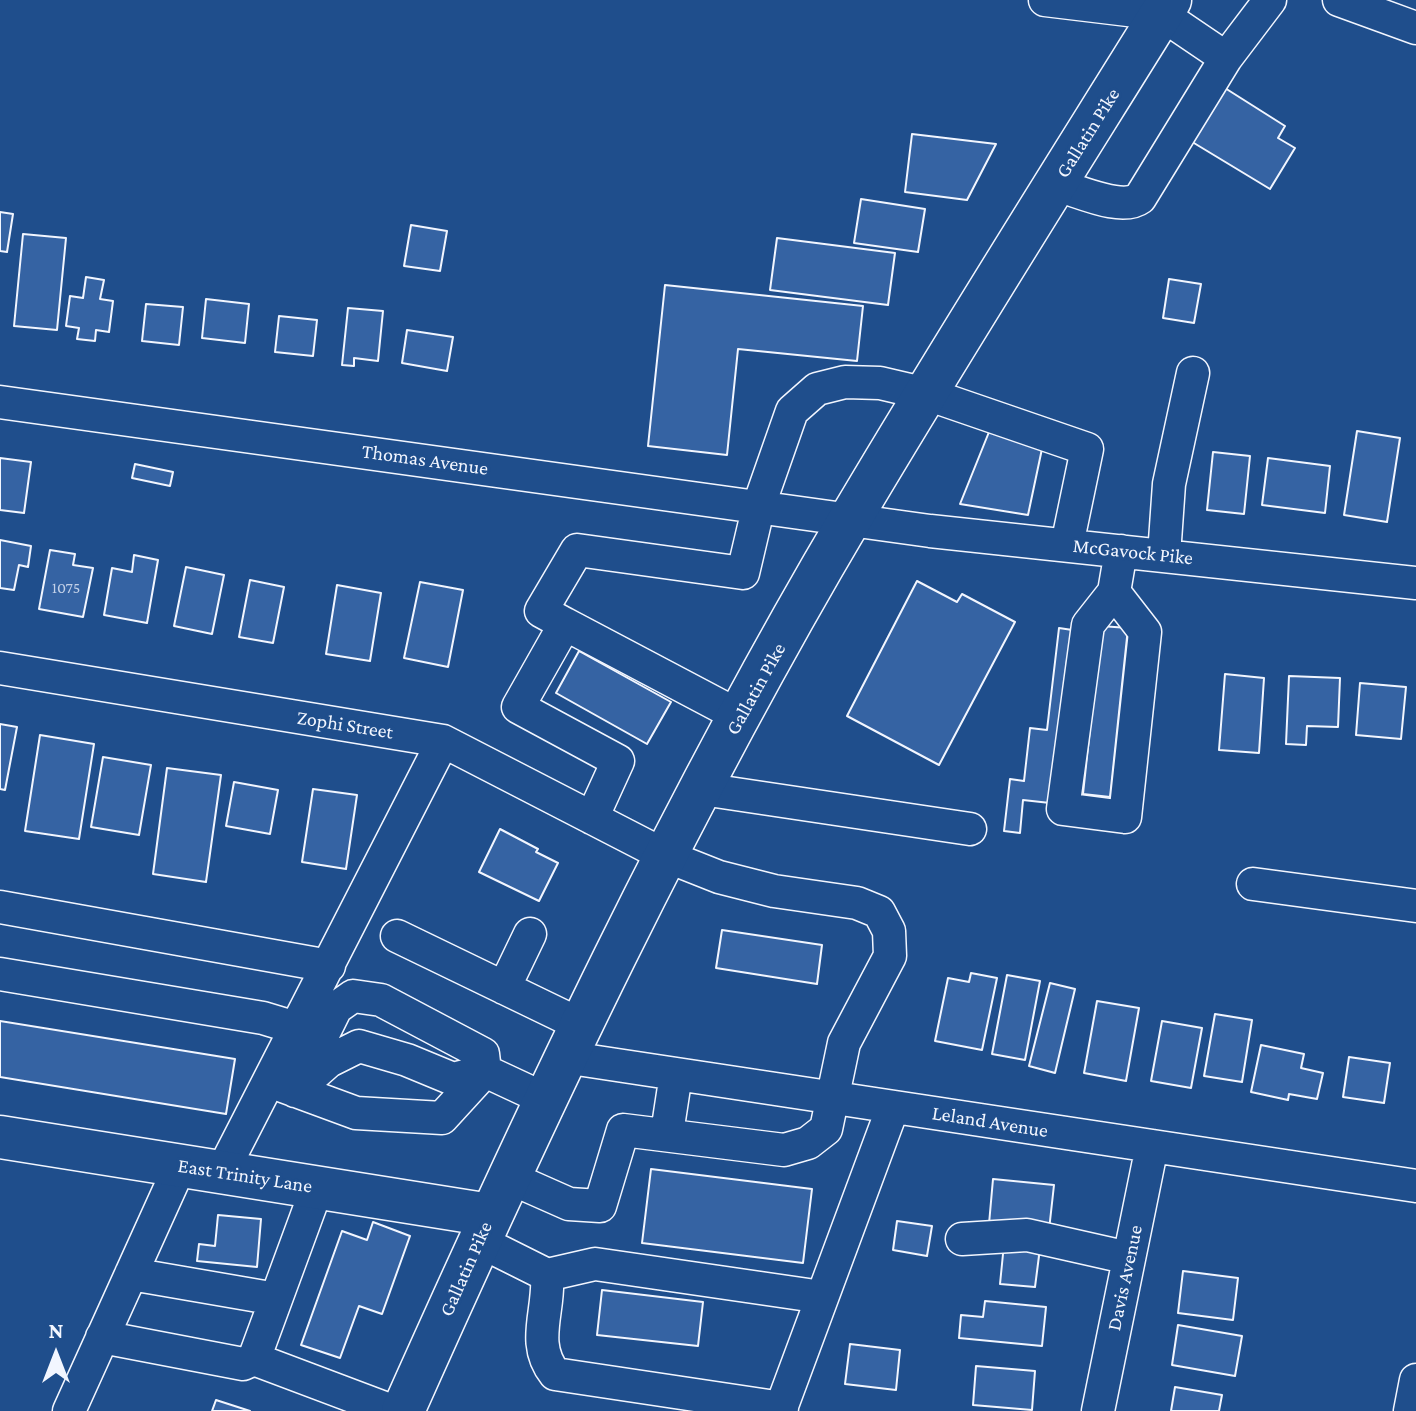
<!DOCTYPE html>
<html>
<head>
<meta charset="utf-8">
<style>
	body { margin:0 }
	#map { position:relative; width:1416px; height:1411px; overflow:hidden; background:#1f4e8c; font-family:"Crimson Pro",serif }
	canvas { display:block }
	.north { position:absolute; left:16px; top:1315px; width:80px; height:80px; -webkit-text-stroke:6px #1f4e8c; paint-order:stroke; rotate:0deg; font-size:22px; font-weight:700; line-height:32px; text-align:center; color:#f2f6ff }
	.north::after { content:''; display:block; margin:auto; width:28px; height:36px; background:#f2f6ff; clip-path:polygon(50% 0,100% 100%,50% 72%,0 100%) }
</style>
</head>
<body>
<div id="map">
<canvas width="1416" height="1411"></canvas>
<div class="north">N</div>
</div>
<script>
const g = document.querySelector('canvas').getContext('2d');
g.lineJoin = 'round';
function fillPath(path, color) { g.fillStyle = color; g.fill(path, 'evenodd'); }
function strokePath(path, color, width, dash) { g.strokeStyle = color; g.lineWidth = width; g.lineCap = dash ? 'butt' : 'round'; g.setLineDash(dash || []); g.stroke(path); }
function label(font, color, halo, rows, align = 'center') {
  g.font = font + ' "Crimson Pro",serif'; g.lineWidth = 6; g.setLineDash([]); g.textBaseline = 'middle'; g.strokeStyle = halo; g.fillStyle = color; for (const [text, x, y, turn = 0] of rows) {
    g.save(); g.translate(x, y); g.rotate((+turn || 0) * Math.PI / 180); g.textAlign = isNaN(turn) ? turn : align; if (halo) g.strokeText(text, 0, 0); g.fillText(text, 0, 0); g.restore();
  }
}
const building = new Path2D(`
	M1217 83 1285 126 1278 138 1295 148 1270 189 1184 137Z
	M912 134 996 144 967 200 905 192Z
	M861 199 925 209 918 252 854 243Z
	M0 212 13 214 7 252 0 251Z
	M411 225 447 231 440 271 404 266Z
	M23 234 66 238 57 330 14 326Z
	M777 238 895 253 888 305 770 290Z
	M86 277 104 280 100 299 113 301 109 332 96 330 95 341 77 339 79 328 66 326 70 296 83 298Z
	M1169 279 1201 284 1194 323 1163 318Z
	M665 285 863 306 857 361 738 349 727 455 648 446Z
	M206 299 249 304 245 343 202 338Z
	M146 304 183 307 179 345 142 341Z
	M348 308 383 311 378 361 354 358V366L342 365Z
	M279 316 317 320 313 356 275 352Z
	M407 330 453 337 447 371 402 363Z
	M1357 431 1400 438 1387 522 1344 515Z
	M989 432 1043 444 1028 515 960 504Z
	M1213 452 1250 456 1244 514 1207 510Z
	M0 458 31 462 24 513 0 510Z
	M1268 458 1330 466 1325 513 1262 505Z
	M135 464 173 472 170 486 132 478Z
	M0 540 31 546 28 567 19 565 14 590 0 588Z
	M50 550 75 554 73 565 93 568 83 617 39 609Z
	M134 555 158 560 147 623 104 615 112 568 132 572Z
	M186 567 224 575 212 634 174 626Z
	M250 580 284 587 273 643 239 637Z
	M917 581 957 602 962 594 1015 622 939 765 847 716Z
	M420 582 463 590 448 667 404 658Z
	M337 585 381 593 370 661 326 654Z
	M1101 626 1128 628 1110 797 1083 794Z
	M1059 628 1079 631 1076 661 1067 660 1050 803 1023 800 1020 833 1004 831 1010 779 1024 781 1030 728 1047 730Z
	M579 651 671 702 647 744 556 693Z
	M1225 674 1264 678 1259 753 1219 750Z
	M1289 676 1340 678 1338 727 1307 726 1306 745 1286 744Z
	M1360 683 1406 687 1401 739 1356 735Z
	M0 724 17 727 5 790 0 789Z
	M40 735 94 744 79 839 25 831Z
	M103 757 151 765 139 835 91 827Z
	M167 768 221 775 206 882 153 874Z
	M234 782 278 790 270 834 226 826Z
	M313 789 357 795 346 869 302 862Z
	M500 829 538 849 536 852 558 863 539 901 479 872Z
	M722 930 822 945 817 984 716 968Z
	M971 973 997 978 982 1050 935 1041 948 978 969 982Z
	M1007 975 1040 981 1025 1060 992 1054Z
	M1050 983 1075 989 1055 1073 1029 1066Z
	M1097 1001 1139 1008 1126 1081 1084 1073Z
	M1215 1014 1252 1020 1242 1082 1204 1076Z
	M0 1021 235 1059 226 1114 0 1077Z
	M1162 1021 1202 1028 1191 1088 1151 1081Z
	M1261 1045 1304 1054 1301 1068 1323 1073 1317 1099 1289 1094 1288 1100 1251 1092Z
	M1349 1057 1390 1063 1384 1103 1343 1097Z
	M651 1169 812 1189 803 1263 642 1243Z
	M993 1179 1054 1185 1049 1230 989 1224Z
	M218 1215 261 1219 257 1267 197 1261 199 1244 215 1246Z
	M897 1221 932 1226 927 1256 893 1250Z
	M373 1222 410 1236 382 1314 359 1306 340 1358 301 1345 342 1231 367 1240Z
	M1004 1244 1040 1248 1035 1287 1000 1284Z
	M1183 1271 1238 1278 1233 1320 1178 1313Z
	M602 1290 703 1302 698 1346 597 1335Z
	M985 1301 1046 1307 1042 1346 959 1338 961 1315 983 1317Z
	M1178 1325 1242 1336 1235 1376 1172 1365Z
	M850 1344 900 1350 896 1390 845 1384Z
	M976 1366 1035 1371 1032 1410 973 1405Z
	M1175 1387 1222 1395 1219 1411H1171Z
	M216 1400 250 1411H212Z`);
fillPath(building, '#3563a3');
strokePath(building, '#f2f6ff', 2);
const minor = new Path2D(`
	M1045 0 1161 14 1226 58
	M1339 0 1416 28
	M1056 185C1077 190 1121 212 1140 198L1226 58 1270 0
	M0 402 930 531 1416 583
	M1164 555 1169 484 1193 373
	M1114 592 1145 632 1125 817 1063 809 1088 625 1114 592 1121 551
	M565 624 541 611 577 550 743 573 759 505 792 411 817 389 845 382 880 383 927 394 1087 449 1067 545
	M0 668 443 741 666 856 719 877 774 891 857 903 879 912 889 931 890 956 844 1043 826 1129 808 1143 784 1150 623 1130 600 1206 569 1204 508 1177
	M702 789 970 829
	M592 818 618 761 518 707 565 624 741 717
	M1253 884 1416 906
	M0 907 329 966
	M397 936 581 1025
	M0 974 263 1018 296 1028
	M504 988 530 934
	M353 996 381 1000 483 1054 485 1071 453 1079 407 1060 359 1046 329 1061 295 1091 336 1008Z
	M564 1057 1416 1186
	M280 1085 356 1113 442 1118 485 1071 545 1099
	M667 1133 676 1074
	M222 1172 443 741
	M962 1239 1027 1235 1129 1258
	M479 1241 547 1275C550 1311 530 1343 555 1374L782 1408
	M131 1274 276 1299
	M547 1275 595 1264 822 1297
	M102 1337 243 1364 254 1359 392 1411
	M254 1359 317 1188
	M69 1411 180 1166
	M780 1411 893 1107
	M1098 1411 1152 1146
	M1410 1411 1416 1380`);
const major = new Path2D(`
	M0 1137 490 1215
	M403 1411C539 1106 682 803 852 516 955 342 1063 172 1170 0`);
strokePath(minor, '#f2f6ff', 35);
strokePath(major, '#f2f6ff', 45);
strokePath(minor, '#1f4e8c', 32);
strokePath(major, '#1f4e8c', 42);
label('16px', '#c3d1e8', null, [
	["1075",66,588]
]);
label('20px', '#f2f6ff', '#1f4e8c', [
	["Gallatin Pike",1088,133,-58],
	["Thomas Avenue",425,460,8],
	["McGavock Pike",1133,552,6],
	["Gallatin Pike",756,689,-61],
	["Zophi Street",345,725,9],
	["Leland Avenue",990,1122,9],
	["East Trinity Lane",245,1176,9],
	["Gallatin Pike",466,1269,-66],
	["Davis Avenue",1125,1278,-78]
]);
</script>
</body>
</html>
